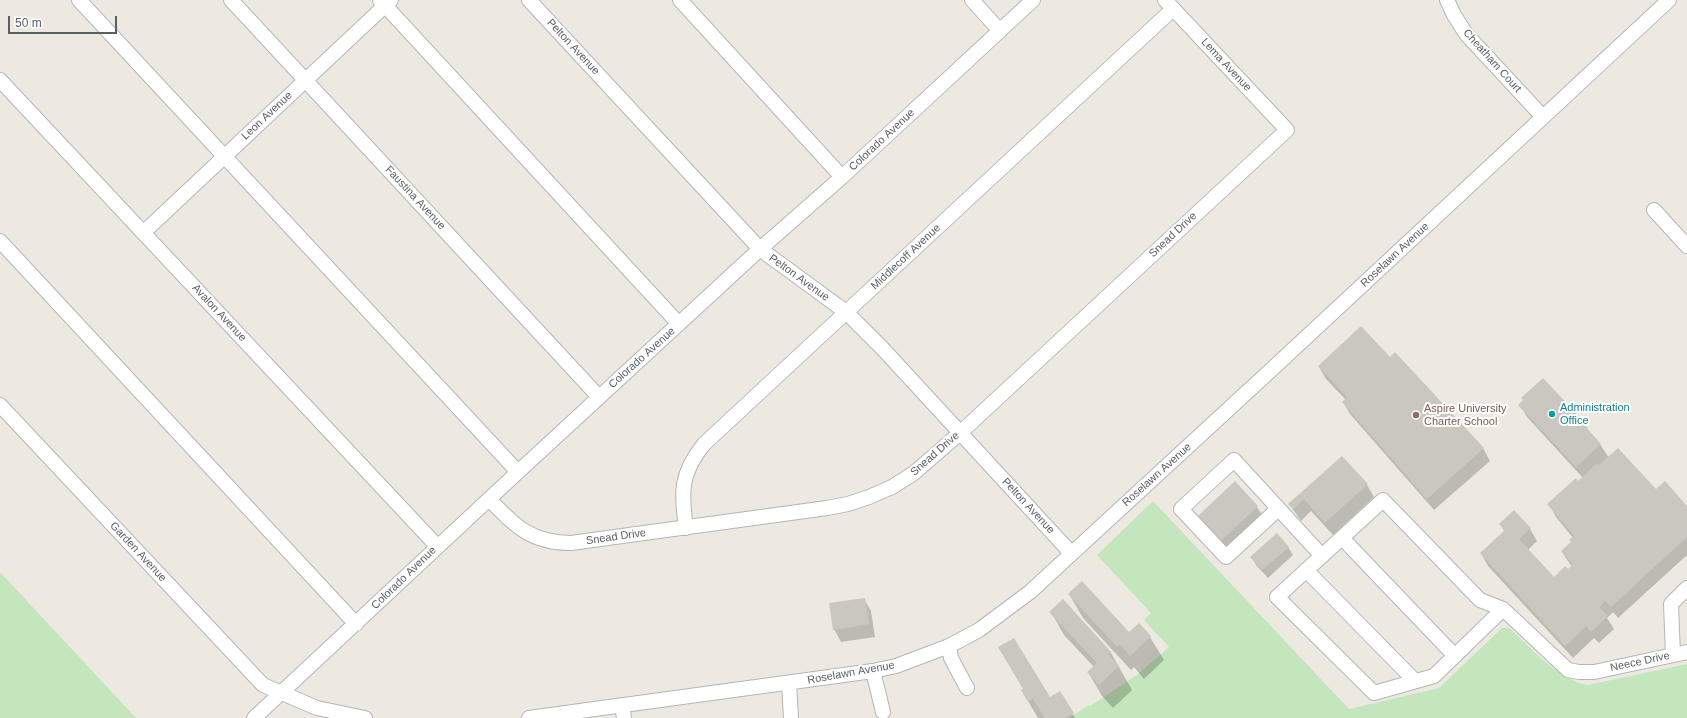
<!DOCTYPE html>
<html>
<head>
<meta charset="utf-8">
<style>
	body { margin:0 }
	#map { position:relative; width:1687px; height:718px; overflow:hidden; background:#ede9e1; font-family:Helvetica,sans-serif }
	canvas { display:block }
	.scale { position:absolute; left:8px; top:16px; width:109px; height:18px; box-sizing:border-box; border:2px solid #5a5f63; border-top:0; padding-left:5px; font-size:12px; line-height:14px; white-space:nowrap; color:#5a5f63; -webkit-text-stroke:3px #fff; paint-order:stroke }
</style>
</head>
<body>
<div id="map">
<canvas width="1687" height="718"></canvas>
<div class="scale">50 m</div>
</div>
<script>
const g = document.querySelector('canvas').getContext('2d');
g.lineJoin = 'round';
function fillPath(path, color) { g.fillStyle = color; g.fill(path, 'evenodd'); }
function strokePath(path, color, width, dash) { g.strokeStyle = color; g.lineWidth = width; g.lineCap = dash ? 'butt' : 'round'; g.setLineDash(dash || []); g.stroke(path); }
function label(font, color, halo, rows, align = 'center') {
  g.font = font + ' Helvetica,sans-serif'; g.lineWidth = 4; g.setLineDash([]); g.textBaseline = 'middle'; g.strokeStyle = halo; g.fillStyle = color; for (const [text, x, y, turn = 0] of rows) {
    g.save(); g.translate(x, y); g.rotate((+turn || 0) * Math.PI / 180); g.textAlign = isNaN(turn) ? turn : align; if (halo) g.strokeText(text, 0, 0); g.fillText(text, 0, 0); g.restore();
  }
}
fillPath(new Path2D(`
	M1153 501 1349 709 1439 688 1502 628H1509C1530 647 1560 681 1588 685L1687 664V718H1069L1089 705 1090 706 1137 675 1169 647 1144 620 1151 613 1097 555Z
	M0 572 136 718H0Z`), '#c3e6bc');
fillPath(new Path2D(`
	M1390 358 1483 448 1490 461 1434 510 1350 414 1343 402 1346 400 1326 379 1319 367Z
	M1520 405 1585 424 1590 433 1600 444 1609 458 1656 491 1687 507V555L1618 618 1613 612 1607 618 1614 629 1599 643 1594 638 1573 658 1488 566 1481 553 1505 532 1500 524 1514 511 1530 529 1537 541 1528 550 1554 578 1572 567 1562 552 1572 542 1573 538 1556 517 1549 504 1583 478 1527 417Z
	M1342 457 1367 485 1374 497 1333 535 1311 511 1301 521 1290 505Z
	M1235 482 1257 507 1265 519 1228 552 1206 529 1199 516Z
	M1288 547 1293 555 1268 578 1256 565 1252 557Z
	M1069 594 1129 634 1150 637 1164 660 1144 679 1134 667 1131 670 1083 618Z
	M864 599 871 611 875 637 841 642 834 629Z
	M1062 601 1111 653 1132 690 1113 708 1102 696 1088 672 1094 667 1064 635 1051 612Z
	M1022 691 1050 698 1060 692 1075 718H1038Z`), '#0003');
fillPath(new Path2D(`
	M1361 326 1390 357 1395 352 1484 448 1427 499 1342 402 1347 397 1318 366Z
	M1543 378 1586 424 1584 425 1601 444 1576 467 1518 405 1523 400 1521 398Z
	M1618 448 1656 489 1665 481 1687 506V537L1611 607 1605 601 1599 607 1608 616 1591 632 1586 626 1565 646 1480 553 1505 530 1499 524 1514 510 1531 528 1519 539 1554 577 1565 566 1568 569 1573 564 1561 551 1571 542 1569 540 1574 536 1547 504 1576 478 1578 481 1597 463 1599 465Z
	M1342 456 1368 484 1325 523 1304 499 1293 509 1288 504Z
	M1235 481 1258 506 1221 541 1198 516Z
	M1277 533 1289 547 1262 570 1250 557Z
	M1082 581 1129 632 1139 623 1151 636 1130 656 1120 644 1117 647 1068 594Z
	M865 598 869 624 833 630 829 603Z
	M1063 599 1111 652 1109 655 1119 666 1099 685 1087 672 1097 663 1049 612Z
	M1014 638 1050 697 1060 691 1074 713 1065 718H1045L1033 699 1028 702 1021 690 1023 689 998 647Z`), '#cac6c0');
const minor = new Path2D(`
	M79 0 518 472
	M231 0 599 397
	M380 0 679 324
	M529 0 760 249 846 312 883 349 1071 553
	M680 0 842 177
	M972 0 1000 31
	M1447 0 1454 15 1466 34 1543 117
	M0 80 437 546
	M1654 210 1687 246
	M143 233 391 0
	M0 241 356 624
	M0 405 263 685 317 708 365 718
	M489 499C515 526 531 543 571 543L827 508 848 504 869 497 892 487 914 473 960 433 1287 130 1165 0
	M1278 509 1226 557 1181 509 1234 460 1322 556
	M686 528C681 492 680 474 704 444L1173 9
	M1342 538 1455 656
	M1306 570 1415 681
	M1503 609 1434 676 1374 693 1277 597 1383 500 1480 600 1503 609 1568 670 1579 672H1594L1687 652
	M949 646 951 658 967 688
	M1673 655 1671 604 1687 588
	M873 671 883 712
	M789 683 791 718
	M622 706 624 718
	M254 718 518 472 760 249 842 177 1033 0
	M529 718 873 671 896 666 949 646 979 630 1030 592 1271 370 1669 0`);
strokePath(minor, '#b2b6b9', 16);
strokePath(minor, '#fff', 14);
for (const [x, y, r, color] of [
	[1552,414,4,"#0f9aa8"],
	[1416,415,4,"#8d6e63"]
]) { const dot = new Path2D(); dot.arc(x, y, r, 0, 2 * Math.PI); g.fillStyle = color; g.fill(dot); strokePath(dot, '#fff', 1.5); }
label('11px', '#5a5f63', '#fff', [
	["Pelton Avenue",573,47,47],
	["Cheatham Court",1492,61,48],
	["Lema Avenue",1226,65,47],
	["Leon Avenue",267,116,-43],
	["Colorado Avenue",882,140,-43],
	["Faustina Avenue",415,198,47],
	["Snead Drive",1173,235,-43],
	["Roselawn Avenue",1395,255,-43],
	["Middlecoff Avenue",906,257,-43],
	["Pelton Avenue",799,278,36],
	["Avalon Avenue",219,313,47],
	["Colorado Avenue",642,358,-42],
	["Snead Drive",935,454,-41],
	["Roselawn Avenue",1157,475,-42],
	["Pelton Avenue",1028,506,47],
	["Snead Drive",616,537,-8],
	["Garden Avenue",138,552,47],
	["Colorado Avenue",404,578,-44],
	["Neece Drive",1640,662,-12],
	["Roselawn Avenue",851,673,-10]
]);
label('11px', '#0d838f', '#fff', [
	["Administration",1560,408],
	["Office",1560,421]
], 'left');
label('11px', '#785e54', '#fff', [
	["Aspire University",1424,409],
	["Charter School",1424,422]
], 'left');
</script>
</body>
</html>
